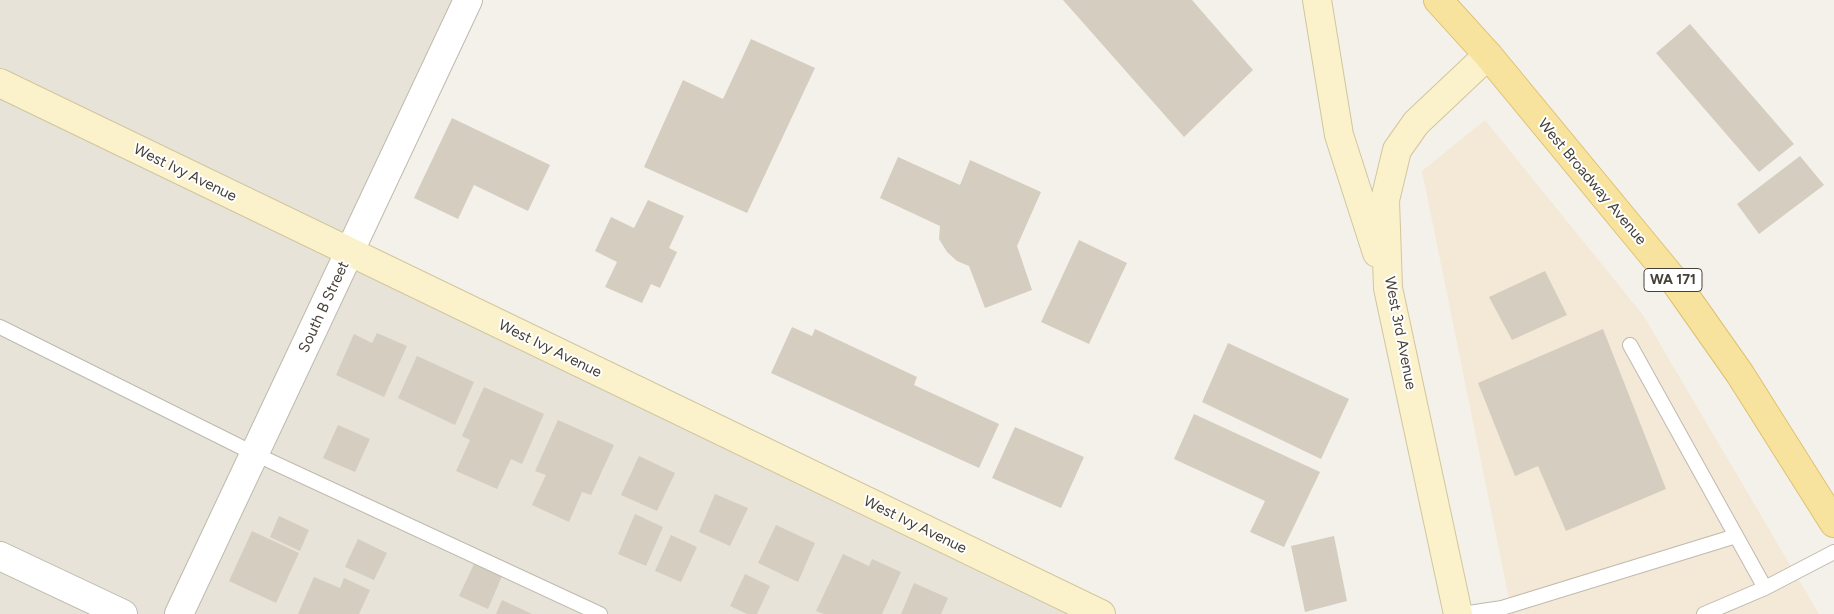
<!DOCTYPE html>
<html>
<head>
<meta charset="utf-8">
<style>
	body { margin:0 }
	canvas { display:block; background:#f4f1ea }
</style>
</head>
<body>
<canvas width="1834" height="614"></canvas>
<script>
const g = document.querySelector('canvas').getContext('2d');
g.lineJoin = 'round';
function fillPath(path, color) { g.fillStyle = color; g.fill(path, 'evenodd'); }
function strokePath(path, color, width, dash) { g.strokeStyle = color; g.lineWidth = width; g.lineCap = dash ? 'butt' : 'round'; g.setLineDash(dash || []); g.stroke(path); }
function label(font, color, halo, rows, align = 'center') {
  g.font = font + ' Figtree,sans-serif'; g.lineWidth = 4; g.setLineDash([]); g.textBaseline = 'middle'; g.strokeStyle = halo; g.fillStyle = color; for (const [text, x, y, turn = 0] of rows) {
    g.save(); g.translate(x, y); g.rotate((+turn || 0) * Math.PI / 180); g.textAlign = isNaN(turn) ? turn : align; if (halo) g.strokeText(text, 0, 0); g.fillText(text, 0, 0); g.restore();
  }
}
fillPath(new Path2D(`
	M0 0H468L350 252 1103 614H0Z`), '#e7e3d8');
fillPath(new Path2D(`
	M1485 120 1643 315 1819 614H1512L1422 171Z`), '#f4e9d6');
fillPath(new Path2D(`
	M1063 0H1192L1253 70 1184 137Z
	M1690 24 1794 144 1759 172 1656 53Z
	M751 39 815 68 747 213 644 167 683 80 723 99Z
	M452 118 550 165 528 211 474 185 458 219 414 198Z
	M1800 156 1824 185 1759 234 1737 204Z
	M898 157 960 185 970 160 1041 192 1017 246 1032 290 985 308 969 266 957 261 947 252 939 239 940 226 880 198Z
	M648 200 684 216 669 248 677 252 660 288 651 284 642 303 605 287 617 262 595 251 611 217 634 228Z
	M1079 240 1127 263 1089 344 1041 322Z
	M1545 271 1567 315 1512 340 1489 297Z
	M792 327 812 336 815 329 917 377 914 385 999 424 979 468 771 373Z
	M1603 329 1666 489 1566 531 1538 466 1515 476 1478 383Z
	M377 333 407 346 384 397 336 375 354 334 372 343Z
	M1228 343 1349 399 1321 459 1202 402Z
	M417 356 474 382 455 425 398 398Z
	M484 387 544 414 522 464 511 459 497 489 456 471 470 440 462 436Z
	M1194 414 1320 472 1284 547 1250 532 1265 501 1174 459Z
	M558 420 614 445 591 495 582 492 569 522 532 505 546 475 535 471Z
	M338 425 370 439 355 472 323 458Z
	M1015 427 1084 457 1061 508 992 478Z
	M639 456 675 473 657 511 621 495Z
	M715 494 748 508 730 546 699 532Z
	M635 514 663 527 646 566 618 554Z
	M279 516 309 530 300 551 270 537Z
	M776 525 815 543 798 582 758 563Z
	M252 531 299 553 276 603 229 581Z
	M671 535 697 547 681 582 655 571Z
	M1334 536 1347 601 1305 612 1291 546Z
	M358 539 387 553 374 580 345 567Z
	M843 554 869 566 872 559 901 572 882 614H824L816 611Z
	M474 564 502 576 488 609 459 596Z
	M745 574 770 586 757 614H747L730 606Z
	M314 577 340 588 344 578 370 590 359 614H298Z
	M914 583 948 598 941 614H901Z
	M502 600 532 614H496Z`), '#d5cdc0');
const lane = new Path2D(`
	M0 327 255 454 600 614
	M1630 345 1765 588 1834 552
	M1462 614 1502 608 1736 536
	M1704 614 1765 588`);
const street = new Path2D(`
	M0 556 123 614
	M179 614 468 0`);
const secondary = new Path2D(`
	M1317 0 1339 135 1377 253
	M0 83 1101 614
	M1458 614 1388 288 1385 200 1397 150 1416 123 1488 55`);
const primary = new Path2D(`
	M1438 0 1488 55 1676 283 1740 374 1834 523`);
strokePath(lane, '#bfb9ad', 16);
strokePath(street, '#bfb9ad', 30);
strokePath(secondary, '#d1c69c', 30);
strokePath(primary, '#ddc16f', 30);
strokePath(lane, '#fff', 14);
strokePath(street, '#fff', 28);
strokePath(secondary, '#fbf2cc', 28);
strokePath(primary, '#f8e39e', 28);
for (const [x, y, w] of [
	[1673,280,58]
]) { const box = new Path2D(); box.roundRect(x - w / 2, y - 11.5, w, 23, 4); g.fillStyle = '#fff'; g.fill(box); strokePath(box, '#474238', 1); }
label('bold 14px', '#474238', null, [
	["WA 171",1673,280]
]);
label('15px', '#474238', '#fff', [
	["West Ivy Avenue",185,173,26],
	["West Broadway Avenue",1592,182,50],
	["South B Street",324,307,-65],
	["West 3rd Avenue",1400,333,79],
	["West Ivy Avenue",550,349,26],
	["West Ivy Avenue",915,525,26]
]);
</script>
</body>
</html>
